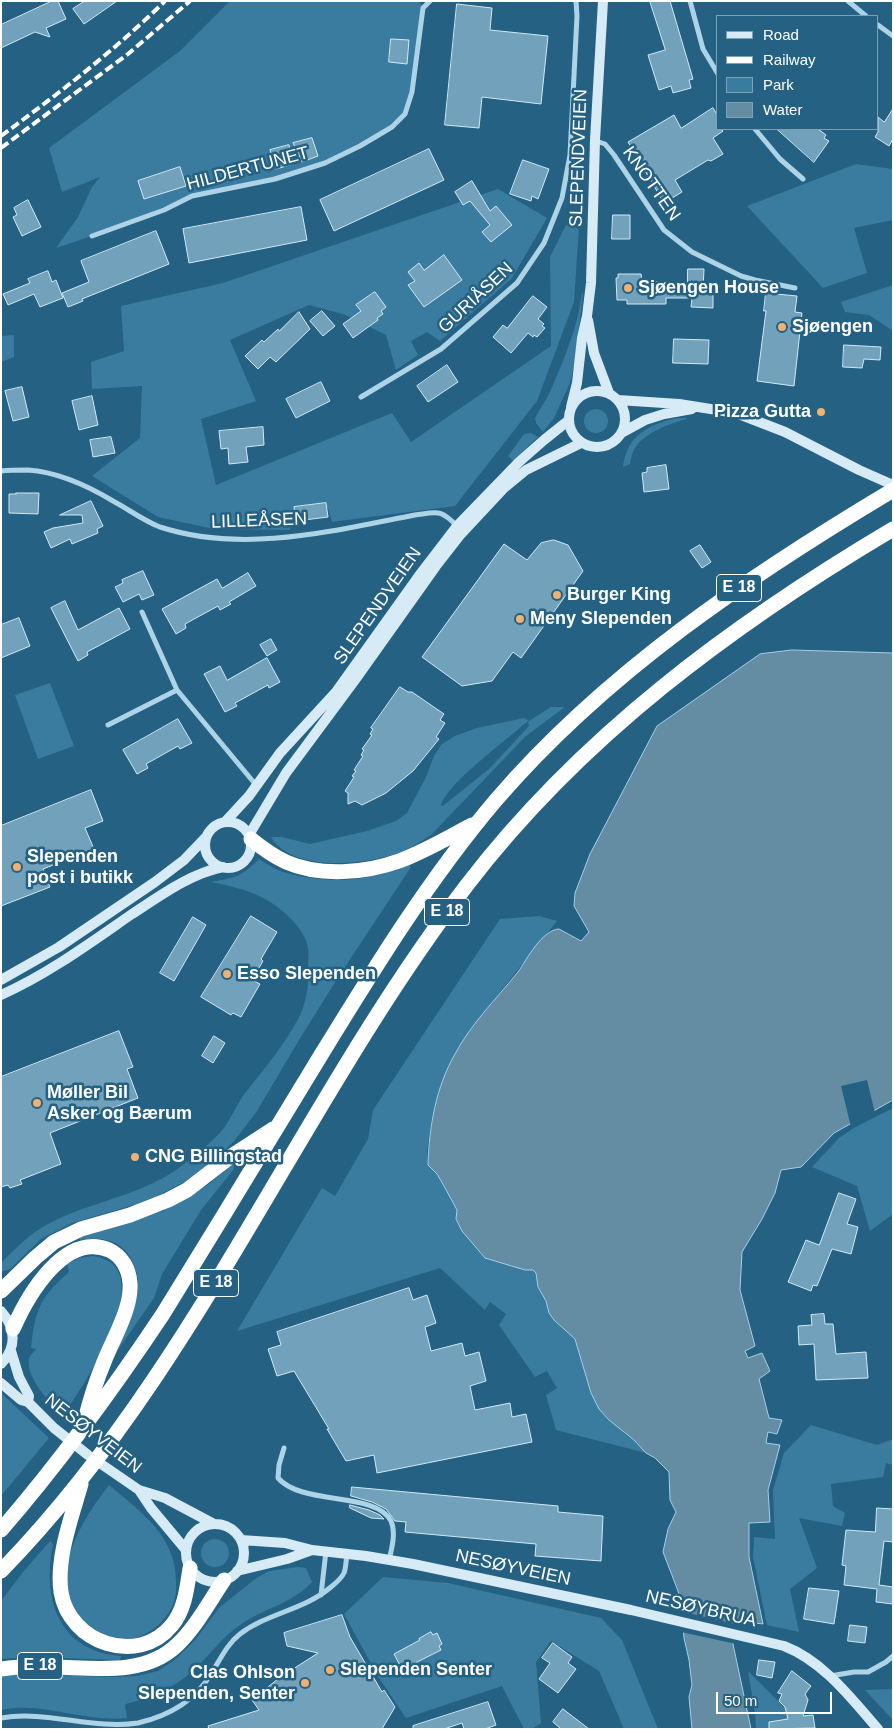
<!DOCTYPE html>
<html>
<head>
<meta charset="utf-8">
<style>
	body { margin:0 }
	#map { position:relative; width:894px; height:1730px; overflow:hidden; background:#256182; font-family:Helvetica,sans-serif }
	canvas { display:block }
	.frame { position:absolute; inset:0; border:2px solid #fff; pointer-events:none }
	.legend { position:absolute; left:716px; top:15px; width:162px; height:115px; box-sizing:border-box; background:#256182; border:1px solid #7ca0b4; margin:0; padding:6px 9px; list-style:none; font-size:15px; color:#fff }
	.legend li { display:flex; align-items:center; gap:10px; height:25px }
	.legend b { width:25px; border:1px solid #7ca0b4 }
	.scale { position:absolute; left:716px; top:1692px; width:116px; height:22px; box-sizing:border-box; border:2px solid #fff; border-top:0; padding-left:6px; font-size:15px; line-height:18px; white-space:nowrap; color:#fff; -webkit-text-stroke:4px #256182; paint-order:stroke }
</style>
</head>
<body>
<div id="map">
<canvas width="894" height="1730"></canvas>
<div class="frame"></div>
<ul class="legend">
<li><b style="height:6px;background:#d6ebf6"></b>Road</li>
<li><b style="height:6px;background:#fff"></b>Railway</li>
<li><b style="height:14px;background:#397c9f"></b>Park</li>
<li><b style="height:14px;background:#648da4"></b>Water</li>
</ul>
<div class="scale">50 m</div>
</div>
<script>
const g = document.querySelector('canvas').getContext('2d');
g.lineJoin = 'round';
function fillPath(path, color) { g.fillStyle = color; g.fill(path, 'evenodd'); }
function strokePath(path, color, width, dash) { g.strokeStyle = color; g.lineWidth = width; g.lineCap = dash ? 'butt' : 'round'; g.setLineDash(dash || []); g.stroke(path); }
function label(font, color, halo, rows, align = 'center') {
  g.font = font + ' Helvetica,sans-serif'; g.lineWidth = 5; g.setLineDash([]); g.textBaseline = 'middle'; g.strokeStyle = halo; g.fillStyle = color; for (const [text, x, y, turn = 0] of rows) {
    g.save(); g.translate(x, y); g.rotate((+turn || 0) * Math.PI / 180); g.textAlign = isNaN(turn) ? turn : align; if (halo) g.strokeText(text, 0, 0); g.fillText(text, 0, 0); g.restore();
  }
}
fillPath(new Path2D(`
	M230 1H419L423 8 417 60 405 114 392 127 325 163 275 179 192 196 92 236 56 248 78 217 92 187 100 177 62 192 49 148 180 51Z
	M856 164 893 169V220L854 228 867 273 823 288 747 206Z
	M498 189 547 218 512 278 440 341 427 332 411 341 418 355 396 370 386 335 343 314 309 305 230 340 256 401 201 419 216 485 392 413 411 442 551 346 550 257 566 225 579 227 574 302 537 401 455 506 332 522 328 508 290 516V530L214 529 158 517 92 476 140 438 142 386 92 389 91 362 124 351 121 306 223 283Z
	M893 285V331L869 315 845 312 841 302Z
	M582 293H583L576 356 570 383 554 418 543 432 536 423 535 418C539 410 545 402 549 394 563 362 578 327 582 293Z
	M14 335V357L1 362V336Z
	M584 421a12 12 0 1 1 24 0a12 12 0 1 1-24 0Z
	M677 418H686L687 419C671 423 644 433 635 448 632 453 631 458 630 464L623 467C627 435 648 425 677 418Z
	M531 433 538 437 513 461 508 456 524 434Z
	M50 683 74 746 38 759 15 695Z
	M551 707H565L526 736 431 835C421 841 412 848 401 852 368 865 292 873 271 837H282L310 844 367 831 396 821 407 813 426 777 434 756 442 744 455 736 477 728 524 718 529 721ZM528 721 529 726 489 769 444 805 441 806C445 785 509 738 528 721Z
	M259 859C267 864 275 869 283 872 324 884 369 883 408 864L411 867 339 976 299 1040 257 1111 235 1140 216 1159 186 1181 163 1193 137 1204 72 1223 41 1239 10 1269 1 1272V1263C16 1248 29 1234 48 1224 87 1203 134 1197 173 1172 188 1162 216 1140 226 1125 233 1114 238 1102 246 1092 264 1069 284 1045 298 1019 306 1005 309 986 308 971 308 964 309 956 308 948 307 939 300 929 294 922 269 895 245 889 211 882 236 877 240 878 259 859Z
	M539 916 557 921 479 1018 454 1055 432 1117 427 1151 428 1165 437 1174 444 1186 457 1210 456 1219 462 1231 485 1258 525 1270H533L536 1273 538 1287 546 1301 549 1313 575 1339 591 1393 624 1433 634 1440 646 1453 556 1430 546 1395 557 1388 547 1371 535 1377 499 1325 506 1314 490 1302 485 1310 440 1268 237 1331 322 1188 335 1196 368 1139 373 1110 500 919Z
	M893 1108V1214L870 1231 857 1186 812 1167 839 1138 852 1129Z
	M236 1162 234 1169 201 1210 162 1274 154 1298 118 1350C126 1329 139 1305 138 1283 138 1275 135 1268 132 1261 122 1239 102 1237 80 1240V1237L163 1211 209 1184Z
	M93 1256C164 1265 83 1388 63 1415 51 1404 25 1378 29 1358 30 1355 34 1352 36 1349L31 1348C35 1310 40 1297 69 1272L67 1264 79 1258Z
	M1 1393 49 1438 1 1496Z
	M811 1425 877 1445 893 1439V1465L886 1463 883 1477 831 1484 833 1506 845 1513 842 1526 799 1518 817 1568 790 1589 799 1632 767 1625 753 1557 754 1537 775 1539 773 1490 784 1453Z
	M109 1485C141 1512 176 1536 176 1581 177 1596 174 1608 164 1619 154 1631 136 1641 120 1640 109 1639 98 1632 90 1626 79 1619 75 1611 70 1599 56 1560 86 1515 109 1485Z
	M201 1553a14 14 0 1 1 28 0a14 14 0 1 1-28 0Z
	M50 1541 53 1544C42 1599 58 1651 121 1656L120 1660 30 1657 1 1659V1601L23 1572Z
	M298 1567 306 1568 312 1582C292 1604 264 1608 240 1625 222 1637 210 1655 194 1670 174 1688 152 1697 126 1704L125 1706 127 1718C85 1723 43 1701 1 1710V1676L23 1674 114 1677 137 1676 158 1671 176 1659 195 1640 219 1608 255 1579 269 1571Z
	M383 1577 448 1583 601 1618 622 1640 658 1729H624L599 1671 551 1641 536 1662 541 1723 532 1729H524L502 1686 406 1718 379 1678 344 1614Z
	M748 1671 789 1712V1729H756L755 1713Z
	M893 1689V1720L865 1690Z`), '#397c9f');
const water = new Path2D(`
	M792 650 893 653V1100L834 1133 801 1167 781 1170 775 1193 762 1219 742 1252 740 1290 755 1346 745 1351 748 1358 762 1353 770 1371 759 1379 769 1418 782 1420 777 1434 768 1432 766 1443 780 1445 768 1490 770 1522 749 1523V1557L763 1624 733 1620V1644L751 1729H692L689 1697 692 1685 689 1660 684 1638 682 1611 678 1591 663 1552 668 1529 676 1512 670 1500 669 1472 655 1458 646 1453 634 1440 609 1420 599 1409 591 1393 575 1339 554 1320 549 1313 546 1301 538 1287 536 1273 533 1270H525L485 1258 462 1231 456 1219 457 1210 444 1186 437 1174 428 1165C429 1127 436 1087 455 1054 471 1024 496 999 518 972 527 959 542 930 559 929L581 941 589 932 574 906 575 893 590 854 657 726 760 654Z`);
fillPath(water, '#648da4');
strokePath(water, '#a1d0e8', 1);
fillPath(new Path2D(`
	M867 1080 875 1113 851 1127 841 1086Z
	M680 1611 735 1624 736 1644 681 1632Z`), '#256182');
const building = new Path2D(`
	M52 1H58L66 19 46 28 50 37 35 32 1 48V25Z
	M85 1H117L84 24 73 9Z
	M650 1H670L693 79 689 80 691 88 673 93 671 86 659 90 648 55 665 50Z
	M457 4 492 8 490 30 548 36 541 104 482 97 479 128 445 125Z
	M391 39 409 40 407 64 389 62Z
	M713 108 718 116V129H721L723 131 713 138 723 154 711 161 708 160 675 180 682 192 664 203 628 142 674 115 681 128Z
	M893 109V139L889 146 875 137 878 132V117L884 122Z
	M777 129H818L826 135 824 138 829 141 814 162Z
	M312 138 318 156 302 162 293 143Z
	M289 145 293 164 276 169 270 150Z
	M429 149 444 180 334 231 320 200Z
	M523 160 549 169 538 199 532 196 531 201 510 194Z
	M180 167 186 186 144 199 138 181Z
	M472 181 490 211 496 206 512 225 491 242 482 232 490 225 470 201 463 205 455 192Z
	M28 200 41 227 22 236 13 217 17 215 14 208Z
	M301 207 307 240 189 263 183 229Z
	M613 215H630V239H612Z
	M156 231 169 264 82 299 83 301 68 307 62 293 89 282 81 261Z
	M444 255 462 280 424 307 408 285 415 281 408 272 419 263 424 270Z
	M688 269H704L703 289H713V308L691 307 692 298H666V304H627V300H617L616 278H618V274H641L642 281 687 283Z
	M48 271 52 282 56 280 63 298 40 307 34 294 8 305 3 294 30 283 28 279Z
	M375 292 386 307 381 311 383 314 377 318 378 320 353 338 343 324 361 311 356 305Z
	M766 293 797 296 795 312 802 313 794 386 757 381 766 311H764Z
	M533 296 547 307 538 319 544 324 542 326 545 328 537 337 534 335 533 337 528 333 511 353 493 337 503 325 507 328Z
	M322 311 335 326 323 336 310 321Z
	M299 312 310 329 276 362 270 357 258 369 245 356 262 340 264 342 278 329 279 331Z
	M674 339 709 340 708 364 673 363Z
	M844 345 881 347 880 360 864 359 862 368 843 367Z
	M447 365 458 382 428 402 417 386Z
	M321 382 330 401 296 418 286 399Z
	M22 387 29 417 13 421 5 391Z
	M92 396 98 425 79 430 72 401Z
	M263 427 264 445 246 447 248 462 229 464 228 448 221 449 219 431Z
	M111 437 115 453 93 457 90 440Z
	M666 465 669 489 644 492 642 473 647 472V468Z
	M16 493H39L38 514 9 513V494H16Z
	M91 501 103 526 97 529 98 533 72 544 70 539 51 548 44 532 53 528 83 523 82 515H60Z
	M326 503 328 517 296 521 294 507Z
	M554 540 568 545 583 571 521 658 513 652 492 681 462 686 422 657 504 544 527 560 541 543Z
	M700 545 711 562 702 568 690 551Z
	M143 571 154 595 142 600 139 594 123 602 115 587 123 583 122 580Z
	M248 573 256 586 229 602 231 604 220 610 218 606 185 624 186 628 176 634 162 609 217 579 222 588Z
	M65 601 78 630 119 608 130 629 87 652 88 655 78 661 51 608Z
	M19 618 30 646 1 658V625Z
	M271 639 277 650 267 656 260 645Z
	M267 658 280 682 269 688 268 685 235 703 237 706 225 712 204 674 220 666 227 680Z
	M400 687 408 692H412L444 714 440 720 445 723 436 737 439 739 413 771 386 793 362 805 355 801 348 804V793L345 791 354 777 352 776 356 771 354 770 363 756 361 755 364 750 362 749 372 735 370 734 373 729 371 728Z
	M178 719 192 743 180 749 178 746 146 764 148 768 137 774 123 750Z
	M91 790 103 821 85 828 94 849 43 869 50 887 1 906V826Z
	M251 916 277 932 261 959 263 961 252 980 260 984 241 1017 233 1013 231 1015 201 997Z
	M193 917 206 925 174 981 160 973Z
	M119 1031 133 1067 127 1069 138 1098 50 1133 61 1164 20 1180 22 1184 10 1188 8 1185 1 1187V1077Z
	M214 1036 225 1043 213 1063 202 1056Z
	M839 1193 856 1199 847 1224 858 1227 851 1254 832 1249 817 1286 813 1285 811 1291 788 1282 806 1240 819 1245Z
	M409 1288 413 1300 427 1295 436 1323 425 1327 431 1351 462 1343 465 1356 479 1352 486 1381 470 1386 475 1410 510 1403 512 1417 526 1414 532 1442 377 1473 374 1455 346 1461 327 1429H329L294 1371 277 1376 268 1349 281 1345 277 1332Z
	M824 1314 825 1324H833L836 1354 866 1352 868 1378 816 1380 814 1344 799 1345 798 1326 812 1325 811 1315Z
	M352 1487 558 1506V1512L603 1516 601 1561 535 1556 536 1544 405 1532 406 1522 395 1521 386 1509 372 1502 351 1496Z
	M350 1505 369 1510 380 1515 384 1519 371 1518 350 1508Z
	M877 1508 893 1509V1542L884 1541 879 1585 893 1587V1604L876 1602 877 1589 844 1585 846 1566 842 1565 846 1530 875 1532Z
	M809 1588 839 1591 834 1624 804 1619Z
	M342 1615 350 1637 382 1692 384 1690 395 1707 382 1729H209L208 1726 259 1710 252 1700 279 1678 318 1653 287 1646 284 1633Z
	M850 1625 867 1627 865 1643 848 1641Z
	M431 1632 433 1635 437 1633 442 1644 439 1646 441 1650 413 1664 416 1669 405 1675 394 1654 420 1640 419 1639Z
	M553 1643 572 1657 568 1663 576 1669 558 1693 539 1679 550 1663 542 1658Z
	M759 1660 775 1662 772 1678 757 1675Z
	M792 1671 811 1686 805 1694 808 1700 803 1716 813 1715 815 1728 769 1729V1722L788 1719 785 1707 779 1701 782 1694 778 1693Z
	M488 1702 496 1725 485 1729H464L462 1723 444 1729H413V1726Z
	M563 1709 589 1729H561L553 1722Z`);
fillPath(building, '#72a2bb');
strokePath(building, '#d0e9f5', 1);
strokePath(new Path2D(`
	M690 1 703 49 718 74
	M848 1 866 16
	M878 25 893 36
	M755 129 780 159 803 179
	M596 141 605 144 614 155 664 230 692 252 741 276 755 280 795 288
	M92 236 164 210 192 196 275 179 325 163 360 146 392 127 405 114 412 92 423 8 430 1
	M361 397 441 349 517 283 544 243 562 198 570 155 577 16 576 1
	M1 471C10 470 19 470 28 470 58 472 88 486 113 501 128 509 144 521 160 527 243 554 332 531 415 515 438 512 440 509 457 526
	M142 612 177 690 256 785
	M108 725 177 690
	M284 1448 279 1465 278 1478C302 1506 376 1491 391 1521 396 1532 392 1548 389 1560
	M321 1595 326 1551
	M830 1676 854 1672H868L886 1662 893 1656
	M1 1718C47 1710 92 1730 138 1723 168 1716 195 1701 211 1674 220 1660 227 1644 240 1634 268 1613 304 1610 331 1587 336 1583 341 1579 344 1573 346 1568 346 1560 347 1554`), '#add3e7', 5);
strokePath(new Path2D(`
	M588 320 594 353 609 393
	M569 419a28 28 0 1 1 56 0a28 28 0 1 1-56 0Z
	M618 400 679 404 736 413 785 432 859 470 893 485
	M571 407 577 383 582 338 587 316 591 283 595 140 603 1
	M623 432 645 420 664 414 692 409
	M225 822 249 796 280 753 336 692 421 573 457 526 519 462 544 440 569 420
	M205 845a23 23 0 1 1 46 0a23 23 0 1 1-46 0Z
	M249 835 286 773 355 680 436 566 461 534 503 489 526 470 581 443
	M1 980 59 947 155 882 184 860 207 836
	M1 995C48 974 90 943 132 914 160 896 189 874 223 867
	M1 1311C16 1328 17 1348 1 1364
	M11 1351 19 1377 29 1396 28 1402
	M1 1383 21 1400 28 1402 54 1428 88 1455 139 1490 165 1498 214 1524
	M139 1490 151 1508 186 1550
	M186 1553a29 29 0 1 1 58 0a29 29 0 1 1-58 0Z
	M241 1540 285 1543 312 1550 366 1556 413 1564 631 1610 784 1646C823 1661 851 1698 878 1729
	M237 1571 287 1559 312 1550`), '#d6ebf6', 10);
strokePath(new Path2D(`
	M251 839C262 848 273 856 286 862 320 877 366 873 399 861 424 852 449 837 472 825
	M1 1291 35 1258 54 1242 81 1229 130 1215 168 1200 187 1190 230 1157 273 1129
	M13 1329C27 1297 64 1231 109 1250 122 1256 129 1269 130 1283 132 1308 113 1339 104 1362 96 1381 90 1400 85 1420
	M81 1484C72 1516 56 1558 61 1592 69 1643 138 1667 172 1625 185 1609 187 1588 190 1568
	M1 1530C60 1462 113 1389 163 1314 216 1228 269 1141 321 1055 375 967 429 879 496 800 606 672 749 576 893 490
	M1 1571C196 1371 299 1105 467 885 581 736 733 624 893 529
	M1 1669C19 1666 37 1666 55 1667 95 1668 145 1676 177 1645 196 1627 209 1602 224 1580`), '#fff', 15);
strokePath(new Path2D(`
	M1 136C58 94 114 51 165 1
	M1 148 128 54 190 1`), '#fff', 4, [9, 4]);
for (const [x, y, r, color] of [
	[628,288,5,"#f1b171"],
	[782,327,5,"#f1b171"],
	[821,412,5,"#f1b171"],
	[557,595,5,"#f1b171"],
	[520,619,5,"#f1b171"],
	[17,867,5,"#f1b171"],
	[227,974,5,"#f1b171"],
	[37,1103,5,"#f1b171"],
	[135,1157,5,"#f1b171"],
	[330,1670,5,"#f1b171"],
	[305,1683,5,"#f1b171"]
]) { const dot = new Path2D(); dot.arc(x, y, r, 0, 2 * Math.PI); g.fillStyle = color; g.fill(dot); strokePath(dot, '#256182', 2); }
for (const [x, y, w] of [
	[739,588,45],
	[447,912,45],
	[216,1283,45],
	[40,1666,45]
]) { const box = new Path2D(); box.roundRect(x - w / 2, y - 13.5, w, 27, 4); g.fillStyle = '#256182'; g.fill(box); strokePath(box, '#fff', 1); }
label('bold 16px', '#fff', null, [
	["E 18",739,588],
	["E 18",447,912],
	["E 18",216,1283],
	["E 18",40,1666]
]);
label('18px', '#fff', '#256182', [
	["SLEPENDVEIEN",579,158,-88],
	["HILDERTUNET",248,169,-15],
	["KNOTTEN",651,184,55],
	["GURIÅSEN",476,298,-43],
	["LILLEÅSEN",259,521,-2],
	["SLEPENDVEIEN",378,606,-55],
	["NESØYVEIEN",93,1434,38],
	["NESØYVEIEN",513,1568,12],
	["NESØYBRUA",701,1609,13]
]);
label('bold 18px', '#fff', '#256182', [
	["Sjøengen House",638,288],
	["Sjøengen",792,327],
	["Pizza Gutta",811,412,"right"],
	["Burger King",567,595],
	["Meny Slependen",530,619],
	["Slependen",27,857],
	["post i butikk",27,878],
	["Esso Slependen",237,974],
	["Møller Bil",47,1093],
	["Asker og Bærum",47,1114],
	["CNG Billingstad",145,1157],
	["Slependen Senter",340,1670],
	["Clas Ohlson",295,1673,"right"],
	["Slependen, Senter",295,1694,"right"]
], 'left');
</script>
</body>
</html>
